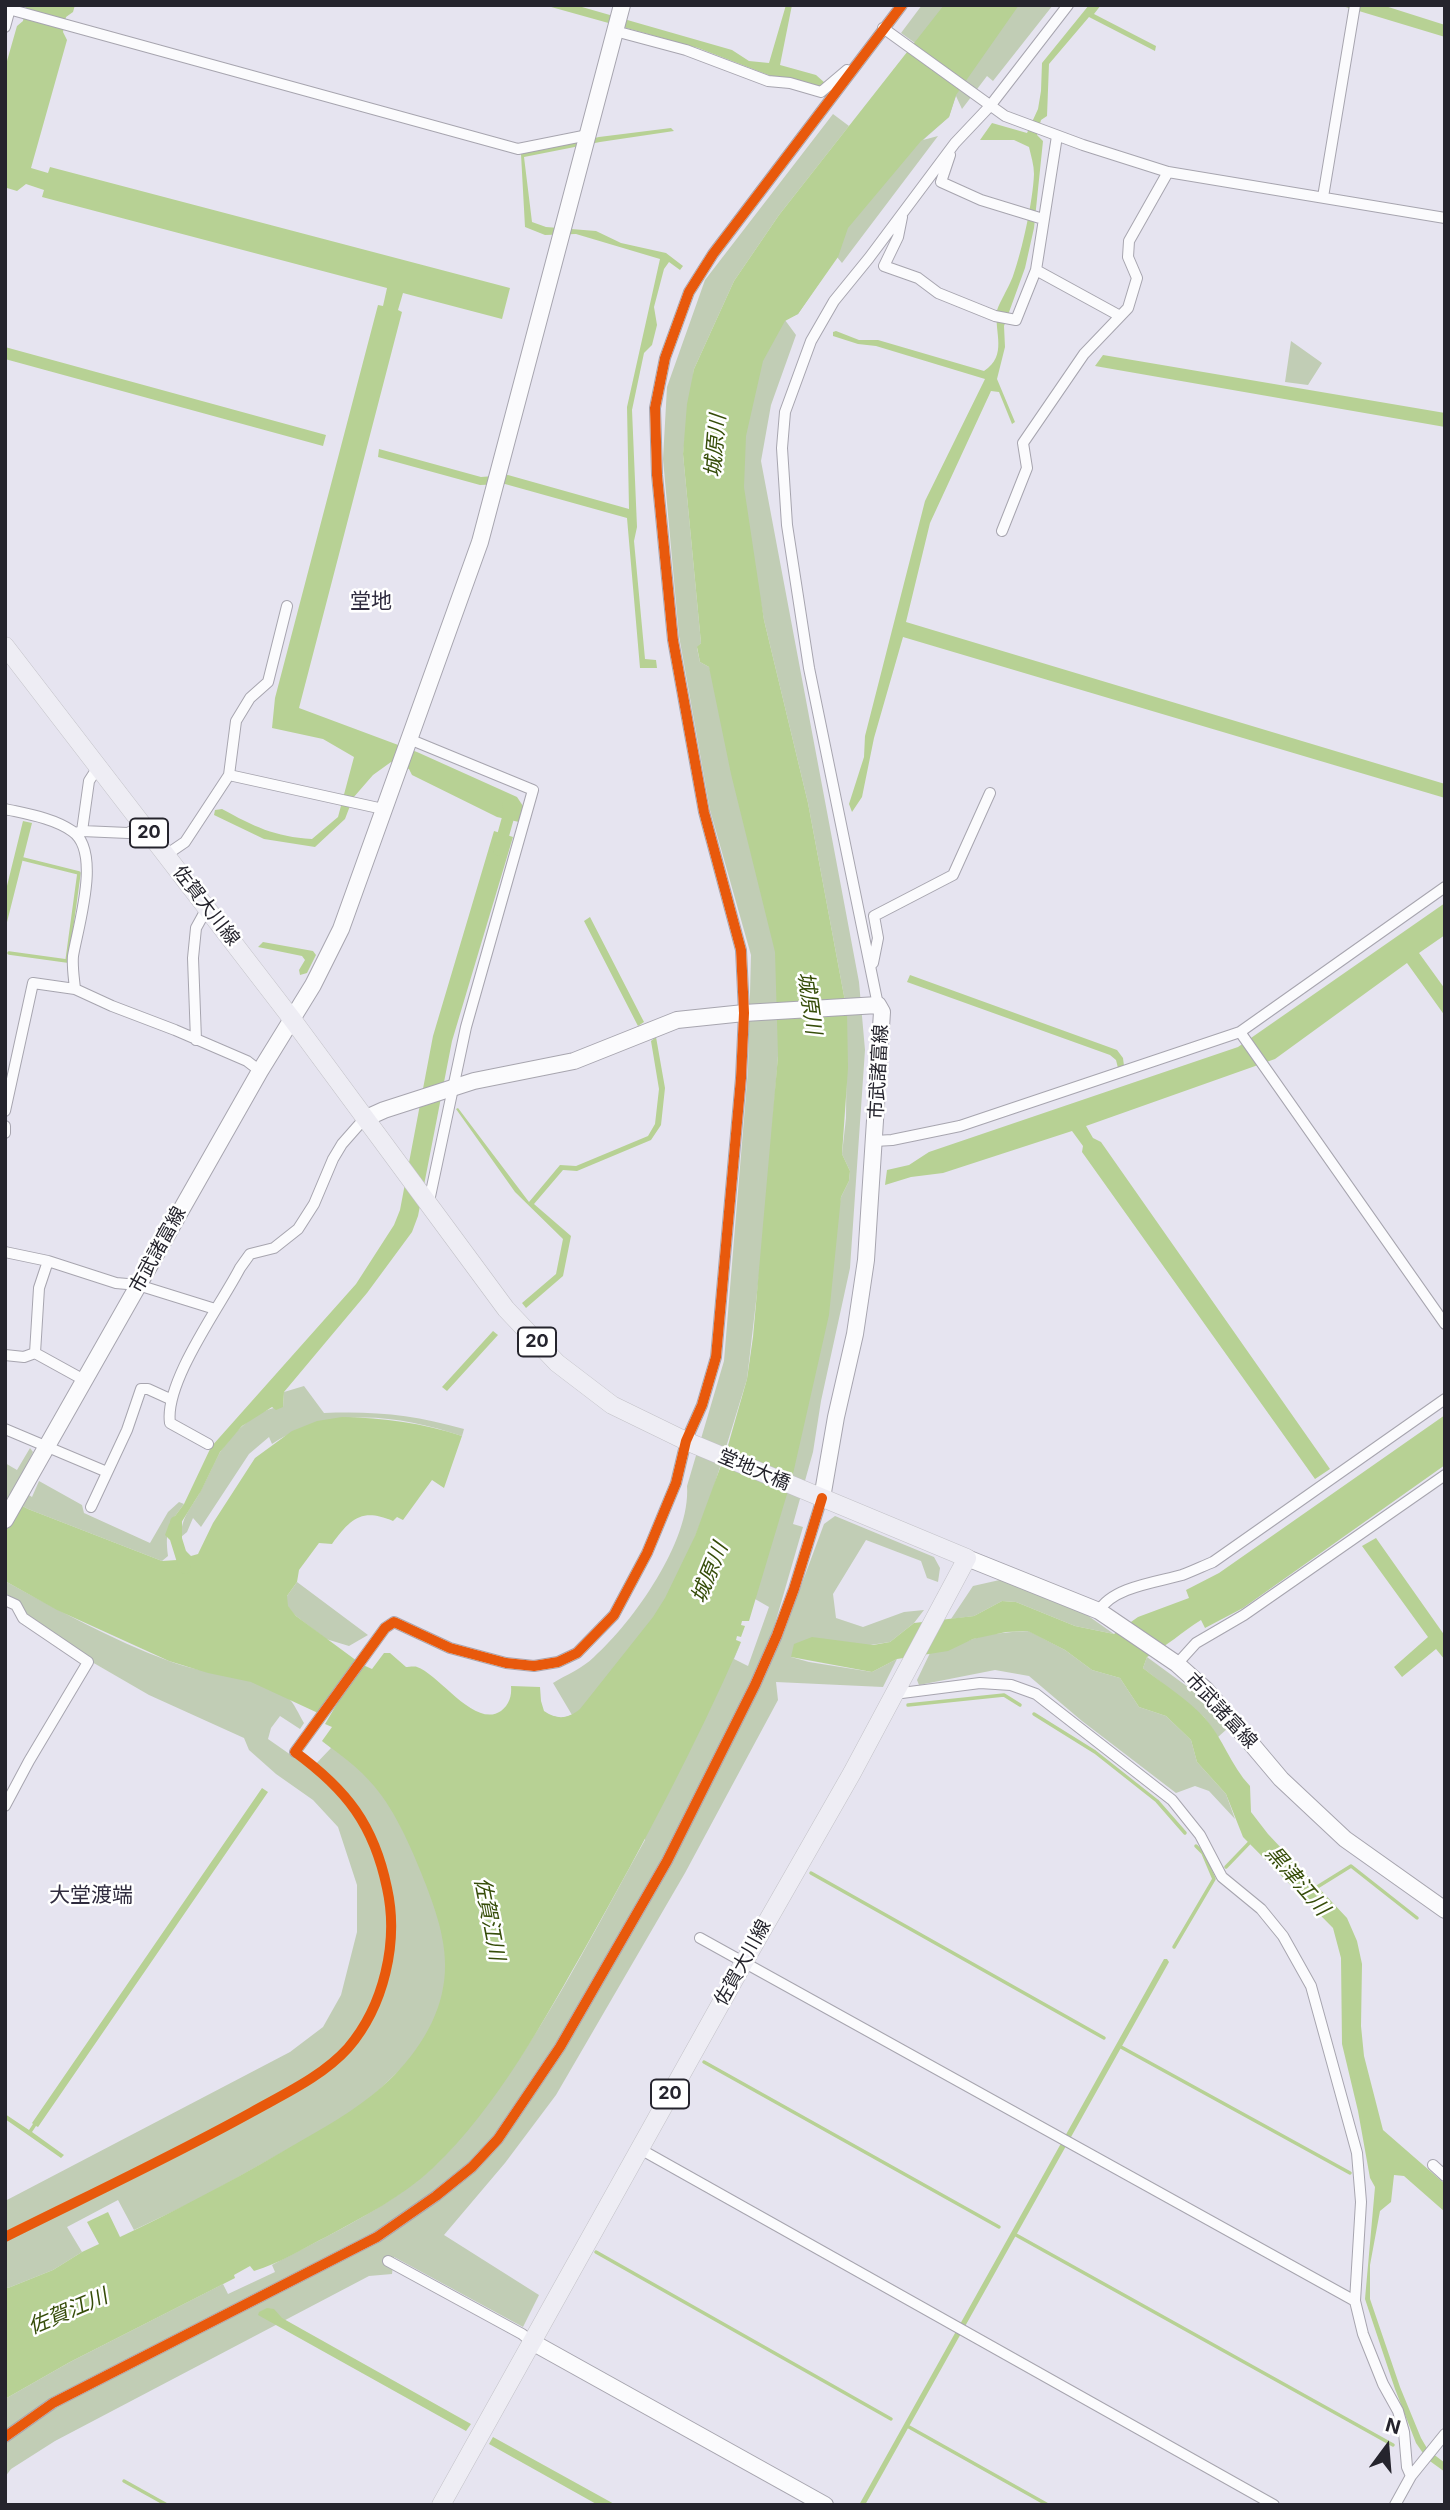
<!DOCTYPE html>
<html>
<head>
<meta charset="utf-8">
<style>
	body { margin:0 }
	#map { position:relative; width:1450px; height:2510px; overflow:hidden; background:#e6e4f0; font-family:Inter,sans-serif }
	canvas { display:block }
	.frame { position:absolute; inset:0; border:7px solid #25242d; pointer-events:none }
	.north { position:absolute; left:1352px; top:2412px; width:70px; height:70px; -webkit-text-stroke:5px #fff; paint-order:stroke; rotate:16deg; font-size:19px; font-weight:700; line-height:28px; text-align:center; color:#25242d }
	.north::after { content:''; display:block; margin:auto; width:24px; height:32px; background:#25242d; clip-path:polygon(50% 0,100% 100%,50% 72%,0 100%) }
</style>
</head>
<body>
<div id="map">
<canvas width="1450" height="2510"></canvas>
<div class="frame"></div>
<div class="north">N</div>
</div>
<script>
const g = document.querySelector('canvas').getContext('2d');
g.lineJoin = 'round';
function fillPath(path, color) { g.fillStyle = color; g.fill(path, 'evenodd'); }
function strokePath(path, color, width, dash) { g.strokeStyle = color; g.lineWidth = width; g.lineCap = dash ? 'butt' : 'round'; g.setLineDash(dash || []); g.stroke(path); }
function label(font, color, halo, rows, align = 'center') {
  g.font = font + ' Inter,"Noto Sans JP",sans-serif'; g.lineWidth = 5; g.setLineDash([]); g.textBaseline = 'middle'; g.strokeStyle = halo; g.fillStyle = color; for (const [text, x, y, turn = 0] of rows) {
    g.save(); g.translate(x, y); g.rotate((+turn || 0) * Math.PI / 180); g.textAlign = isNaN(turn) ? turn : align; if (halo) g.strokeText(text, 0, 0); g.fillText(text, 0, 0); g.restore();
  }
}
fillPath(new Path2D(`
	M922 5H953L888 77 915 43 901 33Z
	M1011 5H1053L993 81 987 76 962 109 956 96 949 117 923 140 938 136 842 263 837 257 798 314 785 320 796 335 771 405 761 461 859 982 865 1050 850 1268 821 1401 813 1452 793 1524 803 1527 772 1634 782 1637 824 1524 835 1516 934 1557 940 1568 938 1582 927 1578 921 1561 866 1540 833 1594 836 1618 863 1627 904 1612 924 1610 914 1623 890 1642 791 1657 809 1662 872 1672 897 1659 883 1687 776 1682 778 1700 685 1873 556 2095 505 2163 444 2235 539 2295 523 2327 394 2257 392 2274 369 2276 55 2441 11 2469 5 2477V2399L70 2362 223 2284 228 2294 275 2272 272 2265C326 2236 385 2210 431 2169 452 2150 469 2127 486 2105 549 2023 595 1929 645 1840V1825L741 1642 734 1659 748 1666 769 1607 755 1599 746 1604 841 1197 849 1181 850 1171 842 1154 846 1118 847 1012 808 803 764 620 739 485 754 348 948 93Z
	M833 114 849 126 779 215 734 281 694 369 683 454 701 643 697 648 700 662 709 667 730 711 790 1018 778 1056 765 1224 747 1379 711 1496 637 1686 494 1781 550 1715 561 1718 572 1715 553 1683C566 1675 583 1668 594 1657 633 1622 691 1541 687 1486L724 1361 748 1070 751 955 710 810 679 636 663 459 667 387 705 280Z
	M1291 341 1322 363 1308 385 1285 382Z
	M304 1386 324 1413C376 1411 414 1415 464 1429L462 1436C398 1415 331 1405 272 1444L269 1437 249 1454 201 1527 193 1518 187 1532 181 1537C182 1513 192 1509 202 1488 208 1477 213 1465 219 1454 231 1434 259 1406 283 1407L284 1392Z
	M30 1448 33 1452 16 1487 32 1497 39 1481 82 1505 84 1513 150 1543 168 1512 179 1502 184 1504C168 1525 165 1530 168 1556L162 1561 28 1509 5 1497V1463L17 1470Z
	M1004 1579 1087 1615 1114 1634 1075 1626 1016 1602 1002 1601 974 1616 951 1619 973 1586Z
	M5 1581C58 1610 112 1640 169 1661 206 1675 253 1675 287 1697 294 1702 299 1715 304 1723L300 1729 280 1716 271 1728 268 1739 311 1769 331 1748 322 1741 389 1777 456 1957 435 2036 358 2110 197 2200 134 2230 118 2200 67 2227 82 2252 53 2270 8 2288 5 2285V2201L290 2052 323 2027 341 1995 357 1932V1885L338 1827 313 1800 276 1774 249 1750 244 1738 149 1695 92 1662 25 1616 20 1603 5 1593Z
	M297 1582 368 1635 349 1646 326 1639 296 1616 287 1606V1596Z
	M1029 1631 1065 1650 1092 1670 1120 1678 1139 1707 1166 1716 1191 1740 1197 1762 1226 1794 1235 1819 1209 1791 1195 1786 1176 1793 1082 1721 1029 1676 995 1670 919 1685 917 1680 930 1653C948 1651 956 1645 973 1639 990 1633 1010 1632 1029 1631Z
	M1147 1657 1192 1690 1227 1729 1218 1737 1204 1717 1143 1668Z`), '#c1cdb5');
fillPath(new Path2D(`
	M26 5H75L73 12 66 17 63 32 67 40 31 168 48 173 50 167 510 288 502 319 403 293 398 310 402 312 299 708 417 752 517 797 523 806 519 822 497 817 412 775 409 769 391 762 373 775 353 798 345 819 315 847 264 839 214 815 215 810 222 809C253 826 275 837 312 839L338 817 354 757 323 739 272 728 275 698 378 305 383 306 387 288 42 197 44 190 26 184 17 191 7 188 5 194V68L17 26 23 21Z
	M544 5H575L732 50 749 61 769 63 786 5H792L780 65 816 75 825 83 818 88 771 76 698 48Z
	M944 5H1019L956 95 949 117 921 141 848 228 838 257 798 314 785 321 763 361 746 436 744 487 764 620 808 803 847 1012 848 1068 842 1154 850 1171 849 1181 841 1197 829 1315 793 1474 749 1621H742L741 1625 745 1626 741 1637 737 1636 736 1640 741 1642C696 1745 644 1843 589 1941 544 2020 499 2105 433 2168 402 2197 363 2217 326 2237 302 2249 280 2263 254 2271L250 2266 234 2275 235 2278 70 2362 5 2399V2285L8 2288 53 2270 82 2252 99 2244 87 2222 108 2212 120 2237C175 2211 228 2183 280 2153 311 2135 343 2118 371 2096 403 2071 433 2034 442 1993 451 1956 439 1919 426 1885 414 1854 396 1811 374 1786 359 1768 341 1755 322 1741L332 1727 325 1724 344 1692 363 1665 372 1669 384 1653H390L406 1667C408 1667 415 1666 417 1667 439 1674 475 1729 501 1711 509 1705 512 1696 511 1686L540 1687 541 1701 544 1711C557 1720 568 1719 580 1709L653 1617 665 1598 695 1536 727 1449 747 1379 753 1337 778 1056 775 952 731 774 709 667 700 662 697 647 701 643 683 454 687 404 694 369 734 281 779 215Z
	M1089 5H1101L1094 14 1156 46 1155 51 1089 17 1049 64 1047 116 1041 120 1037 135 1043 141 1034 228 1025 268 1004 326 1005 347 997 379 1015 422 1012 424 999 392 991 391 930 523 906 622 1445 784V798L903 637 874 738 862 797 852 812 849 804 864 757 865 736 925 501 985 379 876 346 858 344 833 336V332L836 331 859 340H878L984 371C1008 355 994 333 997 311 998 305 1010 285 1013 276 1022 251 1033 201 1034 174 1034 165 1031 156 1029 147L1014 140H980L992 123 1027 133 1038 109 1041 91 1042 63Z
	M1339 5H1382L1445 25V37Z
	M671 128 674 131 600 142 524 157 532 222 546 227 596 231 621 243 666 253 683 266 680 270 669 262 664 269 654 307 657 325 652 345 644 353 632 410 637 527 634 541 645 659 656 660 657 668H640L627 518 505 484 480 485 378 457 379 449 481 477 508 475 629 509 627 407 660 259 576 234 545 235 525 227 521 154 599 137Z
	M5 347 326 435 323 446 5 359Z
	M1103 355 1445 413V427L1095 366Z
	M23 821 32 823 5 930V894Z
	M494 831 513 837 452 1041 418 1216 412 1232 367 1293 284 1392 283 1407 276 1410 272 1407 242 1426 220 1452 201 1491 181 1523V1537L170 1540 165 1535 169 1524 184 1504 211 1447 356 1284 394 1225 400 1210 433 1036Z
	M1445 903V935L1419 953 1445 989V1016L1407 963 1275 1059 1086 1126 1093 1138 1101 1142 1330 1469 1315 1479 1082 1152 1083 1146 1072 1131 943 1173 911 1177 885 1185 887 1170 909 1165 929 1152 1238 1047Z
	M590 917 644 1022 638 1026 584 921Z
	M263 942 313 951 316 955 307 973 300 975 299 970 305 960 302 956 258 947Z
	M910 975 1117 1050 1123 1058 1124 1066 1118 1068 1116 1060 1110 1055 907 982Z
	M656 1037 665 1088 661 1125 651 1140 577 1171 563 1170 534 1204 571 1236 563 1276 526 1308 522 1303 556 1274 563 1239 515 1192 456 1109 458 1108 529 1202 560 1165 576 1166 648 1136 655 1124 659 1089 651 1041Z
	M493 1331 498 1335 447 1391 442 1387Z
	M1445 1415V1465L1243 1608 1205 1628 1201 1620C1182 1632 1167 1646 1147 1657L1143 1668C1163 1684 1187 1699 1204 1717 1223 1738 1231 1766 1250 1786L1251 1812 1268 1834 1347 1918 1357 1941 1362 1964 1361 2026 1364 2056 1383 2130 1445 2184V2212L1404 2176 1394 2175 1391 2202 1380 2211 1370 2265V2299L1400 2387 1421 2438 1428 2450 1445 2463V2472L1427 2459 1416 2443 1395 2389 1365 2299 1375 2187 1370 2178 1358 2111 1342 2044 1341 1958 1333 1928 1243 1837 1226 1794 1197 1762 1191 1740 1166 1716 1139 1707 1120 1678 1092 1670 1065 1650 1028 1631 1006 1632 973 1639 948 1651 897 1659 872 1672 791 1657 794 1644 812 1637 873 1645 890 1642 914 1623 974 1616 1002 1601 1016 1602 1075 1626 1114 1634 1138 1617 1189 1598 1186 1590 1219 1573Z
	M342 1417C384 1418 423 1423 462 1436L444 1488 432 1480 403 1520 397 1517 393 1521C362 1508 351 1518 332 1544L319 1543 299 1570 297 1582 287 1596 288 1606 296 1616 357 1661 318 1713 251 1682 208 1673 169 1661 57 1610 5 1581V1497L28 1509 162 1561 177 1560 176 1554 186 1551 191 1556 198 1554 213 1523 255 1458 292 1431 317 1421Z
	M1376 1538 1445 1636V1660L1436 1649 1402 1677 1394 1667 1428 1637 1362 1546Z
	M262 1788 268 1792 38 2127 36 2126 32 2132 64 2155 61 2158 5 2119V2114L29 2130 33 2124 32 2123Z
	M1164 1959H1167L1169 1962 865 2505H859Z
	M267 2308 274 2309 282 2318 471 2424 466 2431 258 2315 259 2312Z
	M493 2437 616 2505H598L489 2444Z`), '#b7d194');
strokePath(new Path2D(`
	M9 953 67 961 79 873 23 859
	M908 1705 1004 1695 1020 1705
	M1034 1714 1095 1752 1157 1801 1185 1833
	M1226 1867 1251 1841
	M811 1873 1104 2038
	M1314 1889 1351 1866 1417 1918
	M1174 1947 1214 1879 1203 1853 1196 1846
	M1121 2047 1350 2173
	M704 2062 999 2227
	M1016 2235 1393 2445
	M596 2252 891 2419
	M909 2427 1048 2505
	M124 2481 167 2505`), '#b7d194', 3.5);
strokePath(new Path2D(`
	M499 850 511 807 508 805
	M176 1522V1539L185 1568`), '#b7d194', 12);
const street = new Path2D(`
	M5 8 518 149 588 135
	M5 27 11 5
	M883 28 1005 116 1083 145 1168 172 1445 218
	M615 31 686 50 768 81 790 83 821 92 847 70
	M950 155 941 182 981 200 1043 219
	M1323 197 1355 5
	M902 217 898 237 884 266 918 278 938 293 995 316 1016 320 1036 270 1057 136
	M1036 270 1120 316
	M1002 531 1027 468 1023 443 1084 354 1128 308 1137 278 1128 257 1129 241 1168 172
	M409 739 533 790 466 1027 428 1206
	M229 775 236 721 250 698 268 682 287 606
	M5 809C27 814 53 818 72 831 102 851 78 926 73 956 72 967 74 978 75 989
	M82 831 128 833 143 825
	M75 833 82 831 89 781 98 767
	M166 855 185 842 229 775 383 809
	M873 963 878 938 874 916 953 875 990 793
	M878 1005 809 668 787 525 782 448 785 412 811 341 834 301 869 258 955 143 990 106 1068 5
	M1240 1032 1445 1324
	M196 1040 193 958 196 928 207 908
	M5 1111 33 983 75 989 112 1006 175 1030 247 1061 260 1071
	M5 1126V1133
	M875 1141 892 1140 960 1126 1240 1032 1445 887
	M5 1252 48 1261 116 1283 138 1285 215 1309
	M35 1353 39 1288 48 1261
	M5 1355 24 1357 35 1353 84 1380
	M5 1429 107 1472
	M208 1444 170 1423C164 1382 221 1305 240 1268L250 1254 274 1248 298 1229 314 1204 333 1159 342 1144 364 1119
	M91 1507 127 1430 141 1389H148L170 1399
	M5 1600 16 1605 23 1618 88 1662 29 1761 5 1806
	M1099 1611C1112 1587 1158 1582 1182 1575 1193 1571 1203 1566 1213 1562L1445 1399
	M1177 1664 1196 1643 1244 1615 1445 1475
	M894 1694 980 1683 1011 1685 1036 1694 1172 1800 1200 1835 1222 1877 1261 1909 1283 1936 1311 1986 1357 2153 1361 2202 1355 2301 1363 2334 1383 2384 1398 2411 1404 2432 1407 2467 1411 2476
	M295 1752 385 1628 394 1622 450 1648 506 1663 534 1666 558 1662 577 1653 614 1615 647 1553 676 1483 686 1441 702 1405 716 1357 741 1078 744 1013 741 950 704 812 673 640 657 475 655 408 665 358 689 292 713 254 902 5
	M700 1938 1355 2301
	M640 2149 1274 2505
	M1433 2165 1445 2176
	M388 2261 522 2334 532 2342
	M5 2437 53 2403 377 2237 436 2196 472 2167 498 2139 560 2047 667 1861 755 1685 777 1635 794 1589 822 1498
	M1395 2505 1411 2476 1445 2434`);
const secondary = new Path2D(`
	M364 1119 384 1110 474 1081 574 1061 677 1020 744 1013 878 1005 882 1012 866 1260 855 1334 836 1417 822 1498
	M5 1520 260 1071 313 985 341 929 480 542 622 5
	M967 1558 1099 1611 1177 1664 1206 1690 1281 1779 1345 1839 1445 1910
	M532 2342 825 2505`);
const primary = new Path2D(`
	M5 646 292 1019 506 1309 557 1363 612 1405 686 1441 967 1558 852 1773 744 1962 441 2505`);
strokePath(street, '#a7a5af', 12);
strokePath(secondary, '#a7a5af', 18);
strokePath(primary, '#c2c1c7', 19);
strokePath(street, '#fbfbfd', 10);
strokePath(secondary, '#fbfbfd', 16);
strokePath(primary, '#eeedf4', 18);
strokePath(new Path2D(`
	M5 2237C87 2196 171 2157 252 2112 284 2094 323 2076 348 2048 384 2006 399 1942 387 1888 374 1825 347 1790 295 1752L385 1628 394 1622 450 1648 506 1663 534 1666 558 1662 577 1653 614 1615 647 1553 676 1483 686 1441 702 1405 716 1357 741 1078 744 1013 741 950 704 812 673 640 657 475 655 408 665 358 689 292 713 254 902 5
	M5 2437 53 2403 377 2237 436 2196 472 2167 498 2139 560 2047 667 1861 755 1685 777 1635 794 1589 822 1498`), '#e8590c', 10);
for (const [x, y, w] of [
	[149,833,38],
	[537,1342,38],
	[670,2094,38]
]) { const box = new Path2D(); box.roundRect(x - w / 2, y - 14.5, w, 29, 5); g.fillStyle = '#fff'; g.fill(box); strokePath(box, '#25242d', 2); }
label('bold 18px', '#25242d', null, [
	["20",149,833],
	["20",537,1342],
	["20",670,2094]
]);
label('19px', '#25242d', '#fff', [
	["佐賀大川線",206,906,52],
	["市武諸富線",879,1072,-87],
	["市武諸富線",158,1250,-61],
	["堂地大橋",754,1470,23],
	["市武諸富線",1221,1711,47],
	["佐賀大川線",743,1963,-61]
]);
label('italic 21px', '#364d09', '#fff', [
	["城原川",716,446,-85],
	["城原川",809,1003,82],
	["城原川",710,1573,-68],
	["黒津江川",1297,1881,49],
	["佐賀江川",489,1919,79],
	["佐賀江川",68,2312,-23]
]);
label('21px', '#2f2b3e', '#fff', [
	["堂地",371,602],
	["大堂渡端",91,1896]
]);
</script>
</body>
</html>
